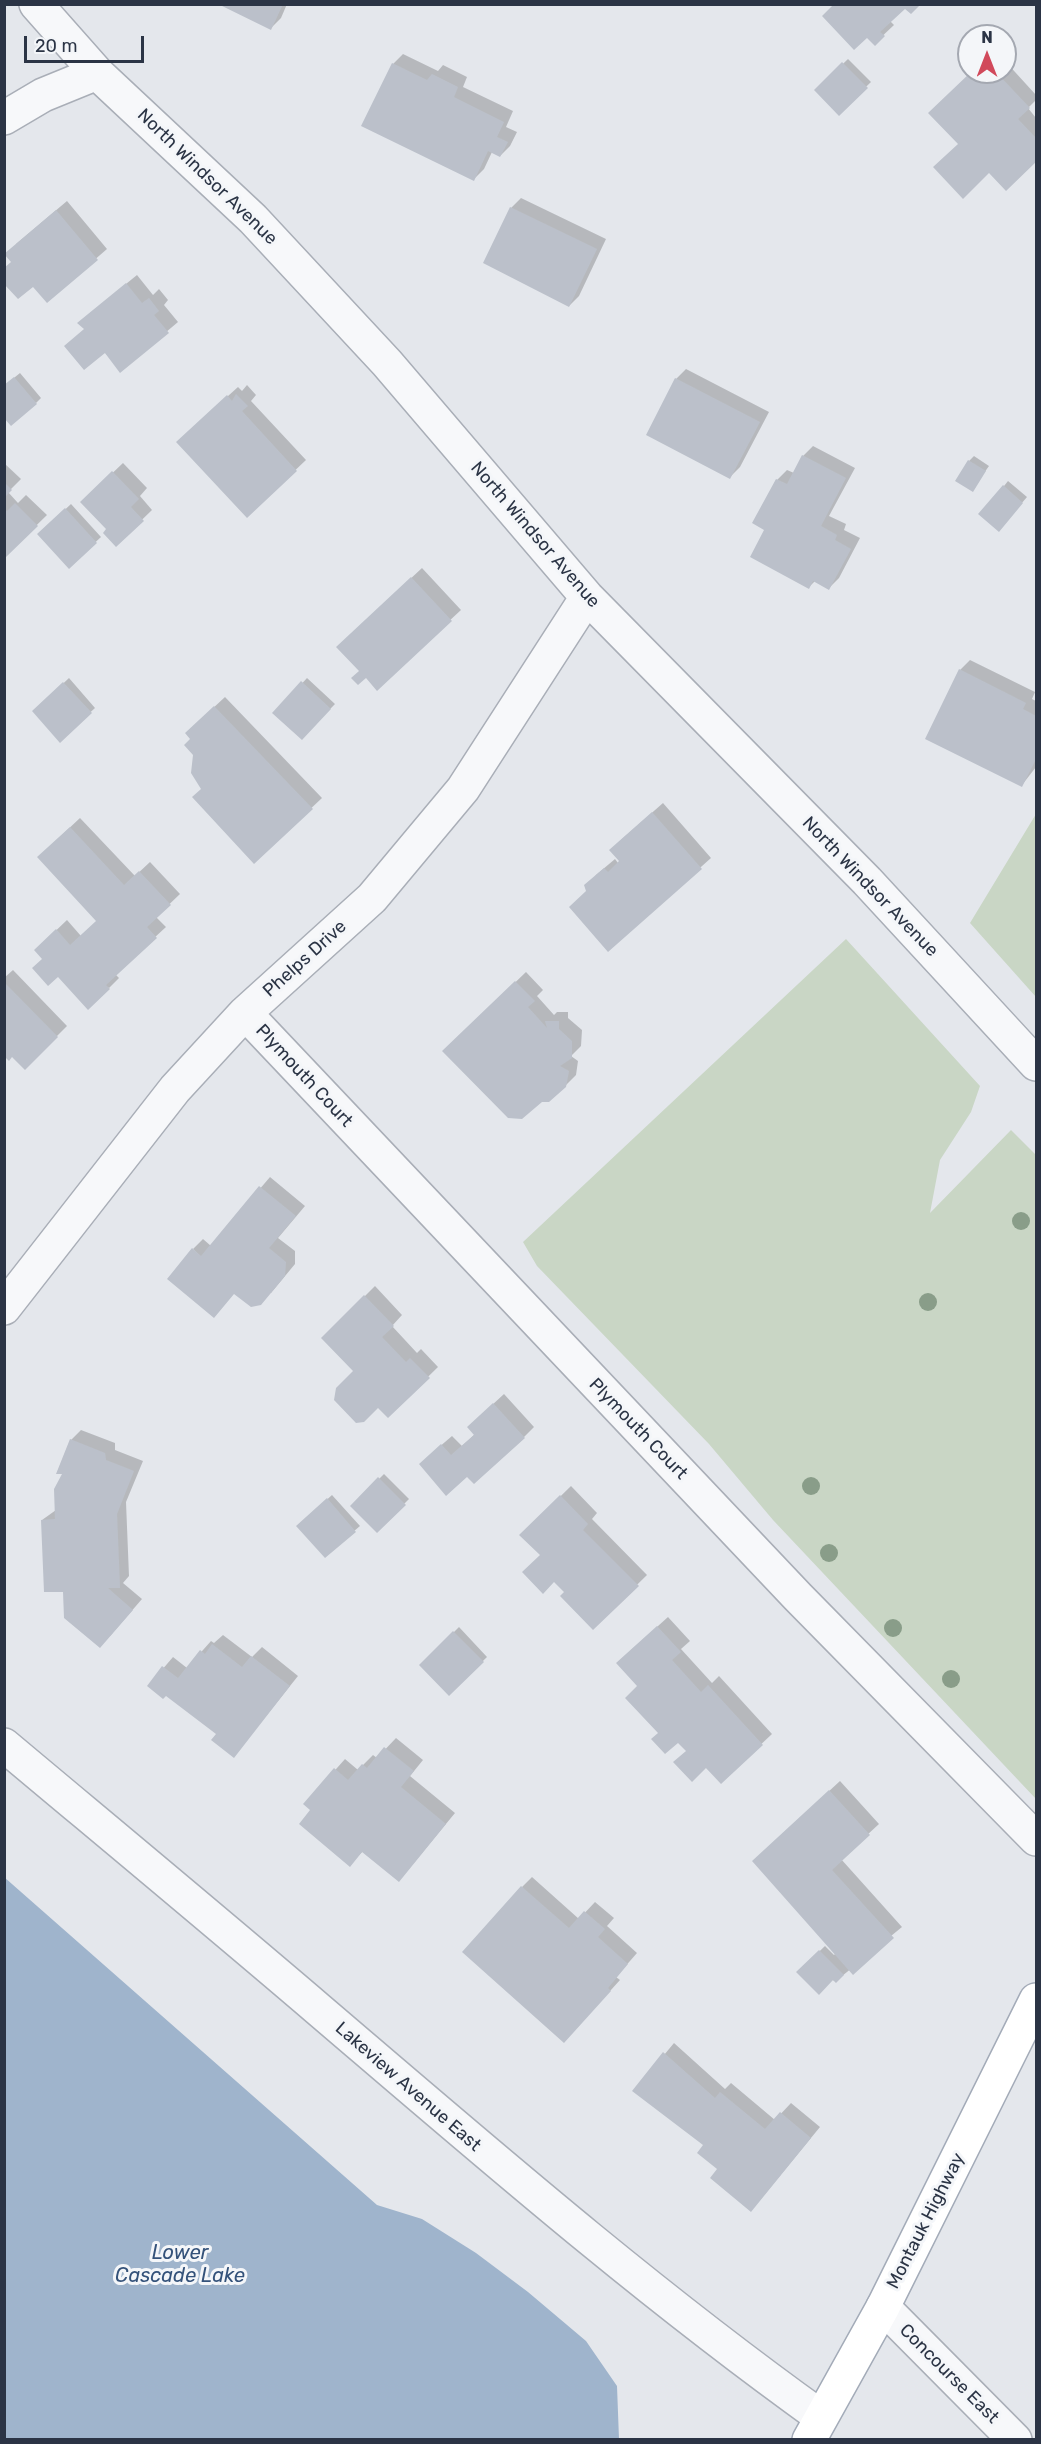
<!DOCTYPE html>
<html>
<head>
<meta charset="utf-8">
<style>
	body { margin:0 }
	#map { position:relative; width:1041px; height:2444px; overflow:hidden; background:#e4e7ec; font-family:Rubik,sans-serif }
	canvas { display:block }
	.frame { position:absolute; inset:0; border:6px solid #2b3445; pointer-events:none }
	.north { position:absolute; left:957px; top:24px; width:60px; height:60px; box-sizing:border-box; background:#f4f6f9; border:2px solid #a4a8b1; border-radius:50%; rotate:0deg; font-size:16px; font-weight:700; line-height:24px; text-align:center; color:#2b3445 }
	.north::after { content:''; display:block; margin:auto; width:21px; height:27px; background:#d1495b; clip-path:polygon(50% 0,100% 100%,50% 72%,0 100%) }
	.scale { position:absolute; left:24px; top:36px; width:120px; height:27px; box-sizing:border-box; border:3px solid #2b3445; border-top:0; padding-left:8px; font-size:18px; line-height:21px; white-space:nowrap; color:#2b3445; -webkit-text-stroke:4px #f4f6f9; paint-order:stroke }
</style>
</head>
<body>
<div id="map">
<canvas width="1041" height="2444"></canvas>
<div class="frame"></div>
<div class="north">N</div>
<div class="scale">20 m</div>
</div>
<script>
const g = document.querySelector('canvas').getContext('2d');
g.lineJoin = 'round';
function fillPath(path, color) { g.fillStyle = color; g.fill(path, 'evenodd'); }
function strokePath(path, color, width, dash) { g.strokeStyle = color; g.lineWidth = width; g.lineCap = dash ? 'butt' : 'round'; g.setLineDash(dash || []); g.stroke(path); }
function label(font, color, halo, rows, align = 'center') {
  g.font = font + ' Rubik,sans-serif'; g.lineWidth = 6; g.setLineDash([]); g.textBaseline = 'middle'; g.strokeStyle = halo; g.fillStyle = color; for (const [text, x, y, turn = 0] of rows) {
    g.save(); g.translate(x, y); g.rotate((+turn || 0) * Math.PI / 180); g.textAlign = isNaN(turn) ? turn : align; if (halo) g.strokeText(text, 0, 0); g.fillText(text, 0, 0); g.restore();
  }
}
fillPath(new Path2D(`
	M1036 814V997L970 923Z
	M846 939 980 1086 971 1112 940 1160 930 1213 1011 1130 1036 1155V1799L773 1520 709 1444 537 1266 523 1242Z`), '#c9d6c5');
fillPath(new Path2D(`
	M4 1877 377 2205 422 2219 476 2253 528 2292 586 2341 617 2386 619 2439H5Z`), '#9fb4cc');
fillPath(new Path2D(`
	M221 4H287L281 18 271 28Z
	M890 21 894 25 875 43 867 35Z
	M403 54 438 71 443 65 467 77 463 87 513 111 506 127 517 132 510 146 500 156 492 152 484 169 474 179 393 64Z
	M848 59 871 82 839 113 816 90Z
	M1005 61 1036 95V100L1028 108 1036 118V159L1006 189 960 144 972 72H1005Z
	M521 198 606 239 579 296 569 306 511 208Z
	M67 201 107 249 47 301 12 261 16 244Z
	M137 275 153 295 159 289 168 300 164 305 178 322 120 371 85 328 89 314Z
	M686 369 769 412 740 467 730 477 676 379Z
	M20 373 41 398 36 403 4 386Z
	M247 385 256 395 251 401 306 460 247 516 188 432 238 387 242 391Z
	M813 446 855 468 829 516 846 524 844 530 860 538 839 578 829 588 815 581 809 587 766 529 777 480 787 470 794 473 803 456Z
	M974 456 989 466 972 490 969 461Z
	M4 463 21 479 8 492 18 503 26 495 47 515 4 557Z
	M123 463 147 488 140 496 152 510 116 545 108 529 82 502Z
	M1008 481 1027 497 1003 525 1004 486Z
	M71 504 101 537 69 567 39 534Z
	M422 568 461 610 377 688 361 671 348 637Z
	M970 660 1035 692 1032 699 1036 701V767L1022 785 960 670Z
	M69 678 95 708 60 740 34 711Z
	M307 678 335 704 302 738 275 713Z
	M225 697 322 798 254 862 194 754 192 738 197 723Z
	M663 803 711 858 608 950 588 891 596 875 615 859 618 863 621 861V840Z
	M80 818 135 876 150 862 180 894 156 917 166 927 115 974 119 978 109 988 43 958 46 940 67 920 81 936 98 920 49 847Z
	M13 970 67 1026 25 1068 12 1055 4 1054V978Z
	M526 972 543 990 537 996 554 1015 557 1012H568V1018L582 1030 581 1046 571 1056 578 1061 576 1075 565 1086 444 1051Z
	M270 1177 305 1206 278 1238 295 1251V1264L271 1293 235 1292 193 1249 203 1239 211 1246Z
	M375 1286 402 1315 392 1326 417 1353 421 1349 438 1367 388 1416 355 1371 323 1338Z
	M504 1394 534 1427 524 1437 467 1475 431 1454 452 1436 462 1446 475 1434 479 1417Z
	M81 1430 115 1443V1450L143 1461 126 1502 129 1576 123 1583 142 1599 110 1636 64 1590 42 1520 56 1510 71 1440Z
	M384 1474 409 1499 377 1531 352 1506Z
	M571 1486 597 1513 592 1519 647 1575 593 1628 542 1555 521 1535Z
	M332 1495 360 1526 325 1556 298 1526Z
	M668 1617 690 1641 681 1649 712 1683 719 1676 772 1734 721 1782 678 1741 660 1733 628 1653Z
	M459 1627 487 1657 449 1694 421 1665Z
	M223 1635 252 1657 262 1647 298 1676 234 1756 218 1734 166 1694 149 1685 173 1657 187 1668 211 1641 214 1643Z
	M396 1738 423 1760 410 1776 455 1813 408 1870 363 1851 350 1865 313 1810 305 1804 345 1759 358 1770 373 1755 377 1758Z
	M840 1781 879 1824 841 1859 902 1927 836 1981 798 1972 825 1946 834 1955 836 1953 764 1851Z
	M532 1877 579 1919 595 1902 614 1918 607 1926 637 1953 616 1977 620 1980 574 2031 522 1887Z
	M674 2043 725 2089 731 2083 775 2120 791 2103 820 2127 760 2200 719 2169 706 2145 634 2091Z`), '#0003');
fillPath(new Path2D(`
	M218 4H283L271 30Z
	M834 4H921L911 14 905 9 880 32 885 36 875 46 867 38 854 50 822 16Z
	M842 62 868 88 839 116 814 90Z
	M392 63 427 80 432 74 458 87 454 97 504 122 497 137 508 142 500 157 488 151 474 181 361 126Z
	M971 72H996L1030 108 1018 119 1036 138V162L1006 191 989 173 963 199 933 167 958 144 928 113Z
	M510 207 597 249 569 307 483 263Z
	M56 210 98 260 47 303 33 287 18 299 4 284V268L11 262 4 254Z
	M126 283 142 303 149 298 159 311 154 315 169 333 120 373 105 353 84 370 64 346 84 329 77 323Z
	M14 377 37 404 11 426 4 418V385Z
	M675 378 760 422 730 479 646 435Z
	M236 394 248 406 242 411 297 471 247 518 176 442 227 395 232 401Z
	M802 455 846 478 821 526 837 535 835 540 851 549 829 590 813 581 809 589 750 557 764 530 752 523 776 479 787 484Z
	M968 460 986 471 973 492 955 481Z
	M112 471 139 499 131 507 144 521 116 547 103 533 106 529 80 502Z
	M4 482 12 490 4 498Z
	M1003 485 1023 503 999 532 978 514Z
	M15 503 38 526 4 559V509L7 511Z
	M65 508 97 543 69 569 37 534Z
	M411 577 452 621 377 691 366 678 358 685 351 678 359 671 336 647Z
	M959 669 1026 703 1023 709 1036 716V759L1022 787 925 739Z
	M301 681 331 709 302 740 272 713Z
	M63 682 92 713 60 743 32 711Z
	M214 706 313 809 254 864 192 797 201 789 191 773 193 755 184 745 190 739 185 733Z
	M652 812 702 869 608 952 569 907 586 891 584 885 604 868 608 872 619 861 609 850Z
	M70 827 124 885 139 871 171 905 147 927 157 938 106 985 110 989 88 1010 58 977 48 986 32 968 42 959 34 950 56 929 70 945 96 921 37 857Z
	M515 981 535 1001 528 1007 547 1028 545 1021H559V1029L572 1041V1058L560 1066 569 1071 566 1087 549 1102H542L522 1119 508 1118 442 1051Z
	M4 982 58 1037 25 1070 12 1057 9 1061 4 1056Z
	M259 1186 296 1216 269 1248 286 1262 285 1276 261 1305 251 1307 234 1294 214 1318 167 1279 192 1248 201 1256Z
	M364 1295 394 1326 382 1337 406 1362 410 1358 430 1378 388 1418 378 1408 364 1422 356 1423 334 1400 336 1388 353 1371 321 1338Z
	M493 1403 525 1438 474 1484 467 1477 446 1496 419 1464 441 1444 451 1455 474 1435 467 1427Z
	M70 1439 105 1453 106 1460 134 1471 117 1514 120 1588H108L133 1610 100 1648 64 1618 63 1592H44L41 1520 55 1519 54 1489 62 1474H56Z
	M378 1477 406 1505 377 1533 350 1506Z
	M560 1495 588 1524 583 1530 639 1586 593 1630 560 1596 564 1592 554 1582 543 1594 522 1572 540 1555 519 1535Z
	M327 1498 356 1532 325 1558 296 1526Z
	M657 1626 681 1652 672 1660 701 1692 708 1685 763 1745 721 1784 706 1768 692 1782 673 1762 686 1751 678 1743 665 1754 651 1739 658 1733 625 1698 637 1686 616 1663Z
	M453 1631 484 1662 449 1696 419 1665Z
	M212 1644 242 1667 251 1656 290 1686 234 1758 211 1740 216 1734 166 1696 163 1699 147 1686 162 1666 178 1678 200 1650 205 1654Z
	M384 1747 414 1771 401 1787 446 1824 399 1882 362 1852 350 1867 299 1824 310 1810 303 1804 334 1768 348 1780 362 1764 367 1768Z
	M829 1790 870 1835 832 1870 894 1938 853 1975 752 1861Z
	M521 1886 569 1928 584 1911 605 1929 598 1937 628 1964 608 1988 611 1991 564 2043 462 1952Z
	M819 1950 844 1975 836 1983 833 1980 819 1995 796 1972Z
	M663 2052 715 2098 720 2092 765 2129 780 2112 811 2138 751 2212 710 2178 717 2169 697 2153 703 2145 632 2091Z`), '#bbc0ca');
const minor = new Path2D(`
	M36 4 97 73 253 219 387 363 587 597 867 881 1036 1064
	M4 118 43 95 97 73
	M245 1013 798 1597 1036 1839
	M4 1308 175 1089 245 1013 372 898 463 789 587 597
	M4 1745C109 1833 214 1920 318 2009 482 2149 645 2291 821 2417
	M883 2307 1015 2440`);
const primary = new Path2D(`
	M809 2440 883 2307 1036 2000`);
strokePath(minor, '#a9aeb7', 36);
strokePath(primary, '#a3abb8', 36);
strokePath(minor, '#f7f8fa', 33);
strokePath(primary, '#fff', 33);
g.fillStyle = '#899d89';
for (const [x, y] of [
	[1021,1221],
	[928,1302],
	[811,1486],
	[829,1553],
	[893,1628],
	[951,1679]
]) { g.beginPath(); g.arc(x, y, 9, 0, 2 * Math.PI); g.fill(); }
label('18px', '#2b3445', '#f4f6f9', [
	["North Windsor Avenue",207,177,44],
	["North Windsor Avenue",535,535,49],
	["North Windsor Avenue",870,887,46],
	["Phelps Drive",305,959,-42],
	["Plymouth Court",304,1076,47],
	["Plymouth Court",638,1429,46],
	["Lakeview Avenue East",408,2087,41],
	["Montauk Highway",926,2221,-63],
	["Concourse East",949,2374,45]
]);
label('italic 20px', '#34527a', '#f4f6f9', [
	["Lower",180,2253],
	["Cascade Lake",180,2276]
]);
</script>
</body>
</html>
